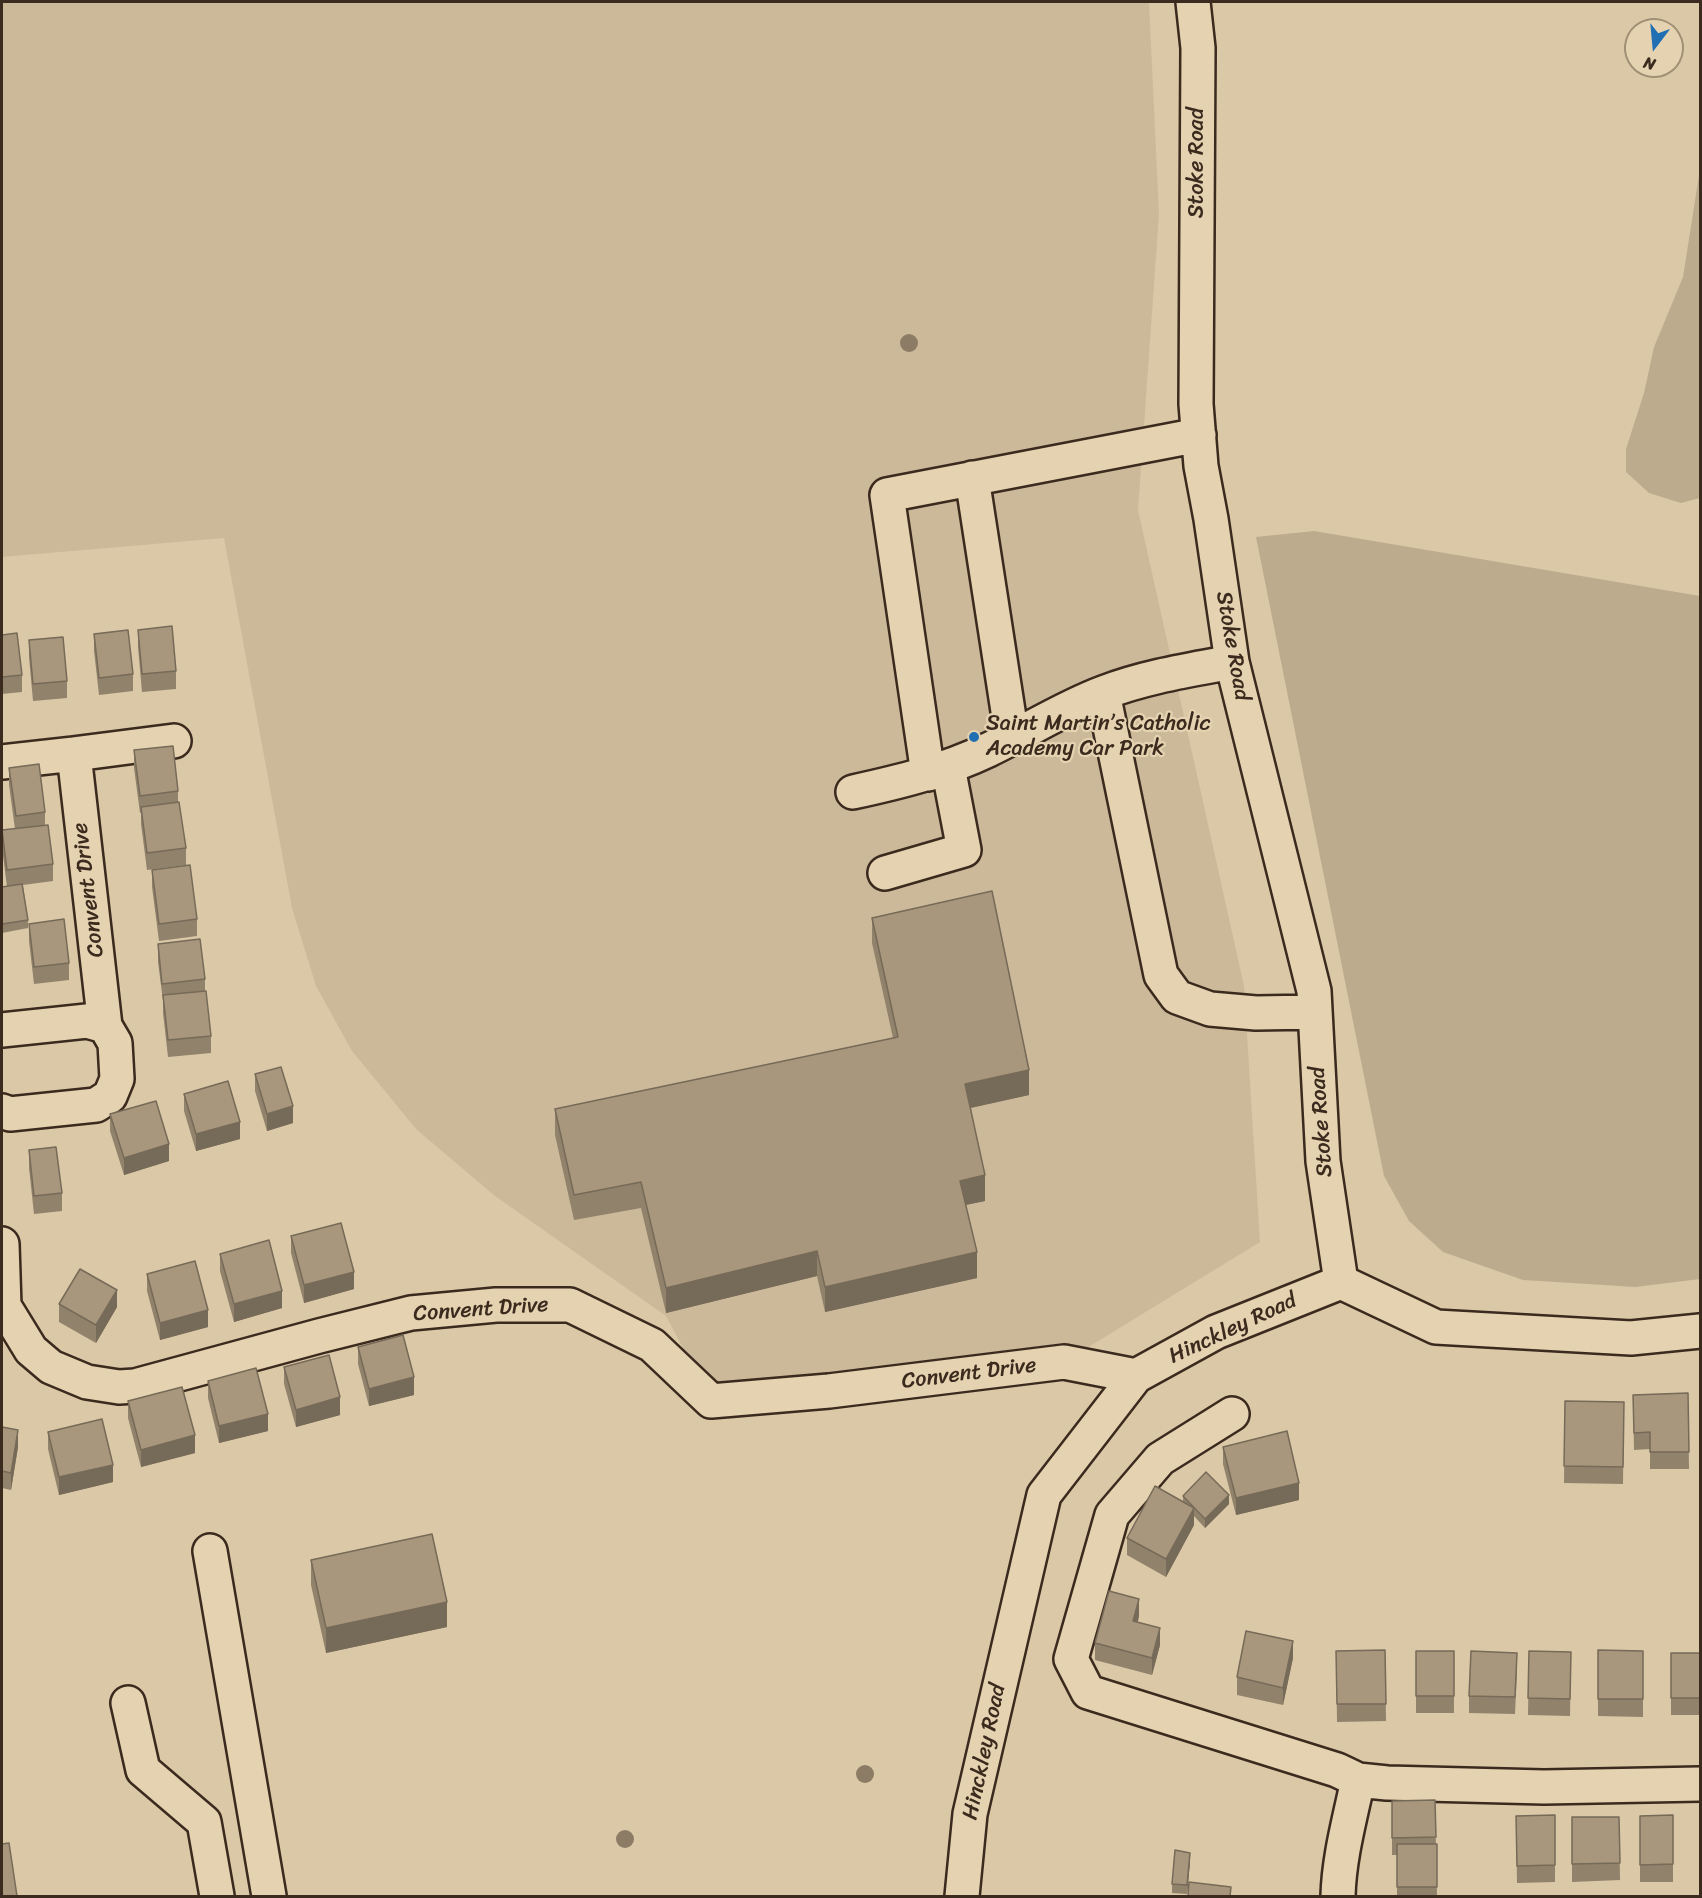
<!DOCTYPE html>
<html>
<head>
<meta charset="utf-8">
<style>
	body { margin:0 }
	#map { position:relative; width:1702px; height:1898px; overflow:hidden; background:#dbc8a7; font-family:Sriracha,sans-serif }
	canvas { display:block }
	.frame { position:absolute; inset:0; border:3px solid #3b2a1e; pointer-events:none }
	.north { position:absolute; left:1624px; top:18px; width:60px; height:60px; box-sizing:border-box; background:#e5d2b0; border:2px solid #a18f76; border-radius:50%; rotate:196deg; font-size:16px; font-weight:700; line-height:24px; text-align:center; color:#3b2a1e }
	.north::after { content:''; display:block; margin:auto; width:21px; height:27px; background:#1f6fb2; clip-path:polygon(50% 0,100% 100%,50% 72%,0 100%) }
</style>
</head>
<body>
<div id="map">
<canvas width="1702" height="1898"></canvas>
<div class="frame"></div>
<div class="north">N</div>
</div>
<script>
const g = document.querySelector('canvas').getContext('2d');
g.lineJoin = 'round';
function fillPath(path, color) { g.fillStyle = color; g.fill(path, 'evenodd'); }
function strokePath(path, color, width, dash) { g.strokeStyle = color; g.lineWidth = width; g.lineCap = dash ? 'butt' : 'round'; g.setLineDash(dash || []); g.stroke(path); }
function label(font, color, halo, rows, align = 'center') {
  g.font = font + ' Sriracha,sans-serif'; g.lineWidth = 4.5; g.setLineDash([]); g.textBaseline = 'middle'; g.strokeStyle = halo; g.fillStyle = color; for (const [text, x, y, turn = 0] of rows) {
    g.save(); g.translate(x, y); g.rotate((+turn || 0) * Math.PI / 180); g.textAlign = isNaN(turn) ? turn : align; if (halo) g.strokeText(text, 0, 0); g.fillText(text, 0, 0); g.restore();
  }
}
fillPath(new Path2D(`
	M2 2H1149L1159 214 1138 510 1244 986 1260 1242 1064 1362 711 1401 666 1316 495 1196 417 1130 352 1051 316 986 292 908 224 538 2 557Z`), '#ccb99a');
fillPath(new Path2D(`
	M1700 169V498L1681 503 1649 493 1626 472V449L1644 393 1654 347 1683 277Z
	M1314 531 1700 596V1279L1635 1287 1523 1280 1443 1252 1409 1221 1384 1176 1256 537Z`), '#bdab8e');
const minor = new Path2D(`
	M1193 2 1198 48 1196 404 1201 466 1211 519 1232 662 1314 991 1323 1161 1341 1282
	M972 478 1012 737
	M1103 693 1161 975 1177 997 1210 1009 1256 1013 1314 1012
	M74 754 105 1026
	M2 762 74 754 174 741
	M928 774 887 495 1199 435
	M853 792C899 782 944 771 988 750 1026 732 1063 708 1103 693 1144 677 1189 670 1232 662
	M885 873 964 850 948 767
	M2 1030 87 1021 105 1026 115 1043 117 1079 110 1096 96 1105 10 1114 2 1111
	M2 1244 4 1306 31 1350 51 1367 87 1382 119 1387 135 1386 319 1336 411 1313 496 1305H570L652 1345 711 1401 829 1391 1064 1362 1136 1376
	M1232 1414 1160 1459 1112 1515 1071 1659 1088 1692 1337 1770 1358 1780
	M210 1551 269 1896
	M128 1703 143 1770 204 1822 217 1896
	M962 1896 970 1814 1044 1495 1136 1376 1216 1332 1341 1282 1436 1327 1631 1338 1700 1331
	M1338 1896C1339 1857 1350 1818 1358 1780L1387 1783 1544 1787 1700 1784`);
strokePath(minor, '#3b2a1e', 38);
strokePath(minor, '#e5d2b0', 33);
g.fillStyle = '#8d7c65';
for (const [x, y] of [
	[909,343],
	[865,1774],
	[625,1839]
]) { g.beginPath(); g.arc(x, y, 9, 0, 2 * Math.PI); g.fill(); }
fillPath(new Path2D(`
	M138 630 176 671V689L142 692 138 647Z
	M94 634 133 674V691L99 695 94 651Z
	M2 635 22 675V692L2 694Z
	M29 640 67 681V698L33 701 29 657Z
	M134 750 178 791V802L186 848V865L147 870 141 824V813H140L134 768Z
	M9 768 45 812V825L53 864V881L23 885 28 920V928L2 933V887H7L2 848V830L15 829 9 785Z
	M152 870 197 919V936L159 941 152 887Z
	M872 918 1029 1095 971 1108 985 1201 966 1205 977 1278 825 1312 817 1276 666 1313 641 1208 574 1220 555 1135V1109L893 1038 872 943Z
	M29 924 69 963V980L34 984 29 941Z
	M158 944 205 979V991L211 1036V1053L168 1057 163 1013V1001L158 962Z
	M255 1074 293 1123 267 1131 255 1091Z
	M184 1094 240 1139 196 1151 184 1111Z
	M110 1114 169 1161 124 1175 110 1131Z
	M29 1150 62 1193V1211L34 1214 29 1168Z
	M291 1236 354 1289 304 1303 291 1253Z
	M220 1254 282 1308 234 1322 220 1271Z
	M147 1274 208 1327 160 1340 147 1291Z
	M59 1304 117 1307 96 1343 59 1322Z
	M358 1347 414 1395 369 1406 358 1364Z
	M284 1367 340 1415 296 1427 284 1384Z
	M208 1381 268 1431 219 1443 208 1398Z
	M1688 1393 1689 1469H1650V1449L1634 1450 1633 1395Z
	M128 1401 195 1453 141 1467 128 1418Z
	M1565 1401 1624 1402 1623 1484 1564 1483Z
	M2 1427 18 1447 11 1490 2 1488Z
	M48 1432 113 1482 59 1495 48 1449Z
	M1223 1447 1299 1500 1236 1515 1223 1464Z
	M1183 1496 1229 1504 1205 1528 1194 1516V1525L1166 1577 1127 1555V1538L1183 1501Z
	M311 1560 447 1627 326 1653 311 1585Z
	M1139 1616 1138 1622 1160 1645 1152 1675 1095 1660V1643Z
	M1385 1650 1386 1721 1337 1722 1336 1651Z
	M1598 1650 1643 1651V1717L1598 1716Z
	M1416 1651H1454V1713H1416Z
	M1529 1651 1571 1652 1570 1716 1528 1715Z
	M1671 1653H1701V1715H1671Z
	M1293 1658 1283 1705 1237 1695V1677Z
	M1517 1670 1515 1714 1469 1713V1696Z
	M1435 1800 1437 1896H1397V1855H1392V1801Z
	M1555 1815V1882L1517 1883 1516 1816Z
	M1673 1815V1882H1640V1816Z
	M1572 1817H1619L1620 1880 1572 1882Z
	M1190 1862 1187 1894 1172 1893V1884Z`), '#91826c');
fillPath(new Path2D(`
	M1029 1070V1095L965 1109V1084Z
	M293 1106V1123L267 1131V1114Z
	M240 1122V1139L196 1151V1134Z
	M169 1144V1161L124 1175V1158Z
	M985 1175V1201L960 1206V1181Z
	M817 1251V1276L666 1313V1288Z
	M977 1252V1278L825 1312V1287Z
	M354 1272V1289L304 1303V1285Z
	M117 1290V1307L96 1343V1325Z
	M282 1291V1308L234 1322V1304Z
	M208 1310V1327L160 1340V1323Z
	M414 1377V1395L369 1406V1389Z
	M340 1397V1415L296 1427V1410Z
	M268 1414V1431L219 1443V1426Z
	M18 1430V1447L11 1490V1473Z
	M195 1435V1453L141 1467V1450Z
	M113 1465V1482L59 1495V1477Z
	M1299 1483V1500L1236 1515V1498Z
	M1229 1495V1504L1205 1528V1519Z
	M1194 1508V1525L1166 1577V1559Z
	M1139 1599V1616L1133 1638V1621Z
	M447 1602V1627L326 1653V1628Z
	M1160 1628V1645L1152 1675V1658Z
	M1293 1641V1658L1283 1705V1688Z
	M1190 1853V1862L1187 1894V1885Z`), '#766a58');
const building = new Path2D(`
	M172 626 176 671 142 674 138 630Z
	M128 630 133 674 99 678 94 634Z
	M17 633 22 675 2 677V635Z
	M63 637 67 681 33 684 29 640Z
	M173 746 178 791 140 796 134 750Z
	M39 764 45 812 16 816 9 768Z
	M179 802 186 848 147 853 141 807Z
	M48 825 53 864 7 870 2 830Z
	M190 865 197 919 159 924 152 870Z
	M22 884 28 920 2 924V887Z
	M992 891 1029 1070 965 1084 985 1175 960 1181 977 1252 825 1287 817 1251 666 1288 641 1182 574 1195 555 1109 898 1037 872 918Z
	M64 919 69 963 34 967 29 924Z
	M200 939 205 979 162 984 158 944Z
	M206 991 211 1036 168 1040 163 995Z
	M281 1067 293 1106 267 1114 255 1074Z
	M228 1081 240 1122 196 1134 184 1094Z
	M156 1101 169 1144 124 1158 110 1114Z
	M56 1147 62 1193 34 1196 29 1150Z
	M341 1223 354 1272 304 1285 291 1236Z
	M269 1240 282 1291 234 1304 220 1254Z
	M195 1261 208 1310 160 1323 147 1274Z
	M80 1269 117 1290 96 1325 59 1304Z
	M403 1335 414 1377 369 1389 358 1347Z
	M329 1355 340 1397 296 1410 284 1367Z
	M256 1368 268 1414 219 1426 208 1381Z
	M182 1387 195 1435 141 1450 128 1401Z
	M1688 1393 1689 1452H1650V1432L1634 1433 1633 1395Z
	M1565 1401 1624 1402 1623 1467 1564 1466Z
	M102 1419 113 1465 59 1477 48 1432Z
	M2 1427 18 1430 11 1473 2 1471Z
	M1287 1431 1299 1483 1236 1498 1223 1447Z
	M1206 1472 1229 1495 1205 1519 1183 1496Z
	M1155 1486 1194 1508 1166 1559 1127 1538Z
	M432 1534 447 1602 326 1628 311 1560Z
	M1109 1591 1139 1599 1133 1621 1160 1628 1152 1658 1095 1643Z
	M1246 1631 1293 1641 1283 1688 1237 1677Z
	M1385 1650 1386 1704H1337L1336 1651Z
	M1598 1650 1643 1651V1699H1598Z
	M1416 1651H1454V1696H1416Z
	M1471 1651 1517 1653 1515 1697 1469 1696Z
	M1529 1651 1571 1652 1570 1699 1528 1698Z
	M1671 1653H1701V1698H1671Z
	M1435 1800 1436 1837 1392 1838V1801Z
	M1555 1815V1865L1517 1866 1516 1816Z
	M1673 1815V1864L1640 1865V1816Z
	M1572 1817H1619L1620 1863 1572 1864Z
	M9 1843 17 1896H2V1844Z
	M1397 1844H1437V1887H1397Z
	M1175 1850 1190 1853 1187 1885 1172 1884Z
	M1189 1882 1231 1887 1230 1896H1188Z`);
fillPath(building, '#a9977d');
strokePath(building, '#766a58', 1.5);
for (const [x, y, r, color] of [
	[974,737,6,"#1f6fb2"]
]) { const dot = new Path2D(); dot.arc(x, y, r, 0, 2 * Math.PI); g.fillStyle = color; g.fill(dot); strokePath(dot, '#e5d2b0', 2); }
label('22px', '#3b2a1e', '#e5d2b0', [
	["Stoke Road",1197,163,-90],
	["Stoke Road",1232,646,80],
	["Convent Drive",89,890,-97],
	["Stoke Road",1322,1122,-94],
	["Convent Drive",481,1310,-4],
	["Hinckley Road",1233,1329,-25],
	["Convent Drive",969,1374,-7],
	["Hinckley Road",985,1752,-78]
]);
label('22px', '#3b2a1e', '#e5d2b0', [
	["Saint Martin’s Catholic",986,724],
	["Academy Car Park",986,749]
], 'left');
</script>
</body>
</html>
